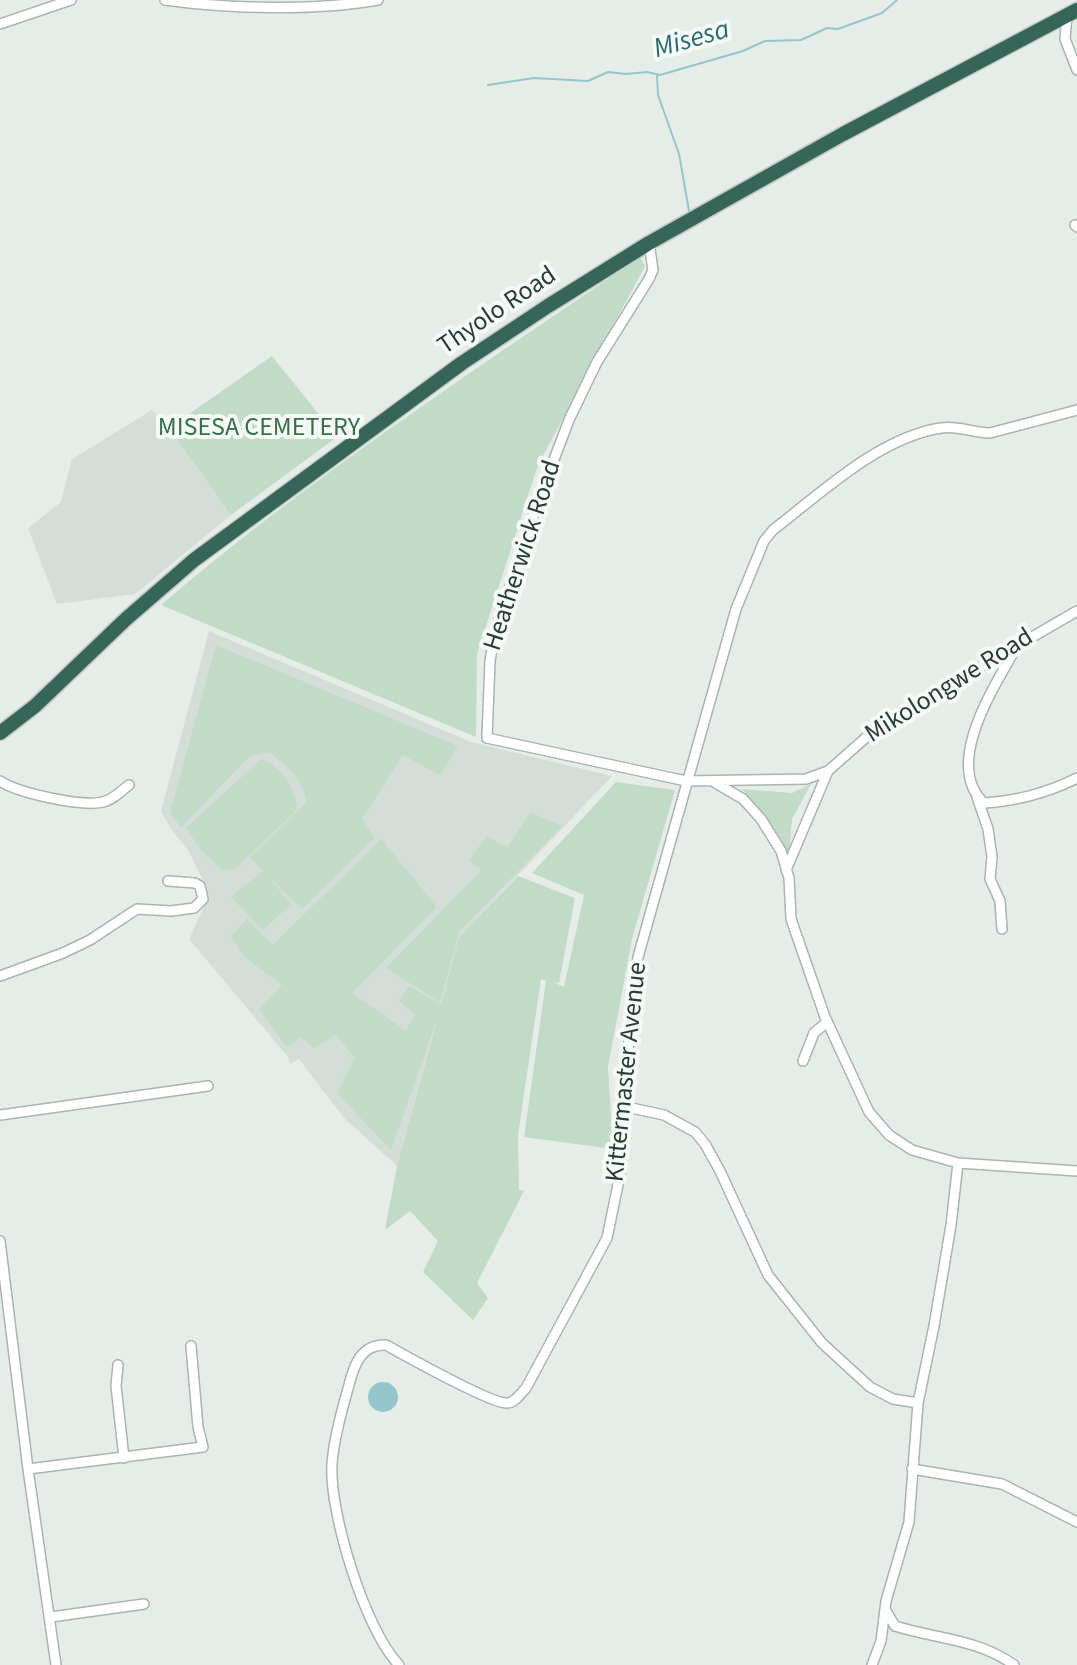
<!DOCTYPE html>
<html>
<head>
<meta charset="utf-8">
<style>
	body { margin:0 }
	canvas { display:block; background:#e6ede9 }
</style>
</head>
<body>
<canvas width="1077" height="1665"></canvas>
<script>
const g = document.querySelector('canvas').getContext('2d');
g.lineJoin = 'round';
function fillPath(path, color) { g.fillStyle = color; g.fill(path, 'evenodd'); }
function strokePath(path, color, width, dash) { g.strokeStyle = color; g.lineWidth = width; g.lineCap = dash ? 'butt' : 'round'; g.setLineDash(dash || []); g.stroke(path); }
function label(font, color, halo, rows, align = 'center') {
  g.font = font + ' "Source Sans 3",sans-serif'; g.lineWidth = 8; g.setLineDash([]); g.textBaseline = 'middle'; g.strokeStyle = halo; g.fillStyle = color; for (const [text, x, y, turn = 0] of rows) {
    g.save(); g.translate(x, y); g.rotate((+turn || 0) * Math.PI / 180); g.textAlign = isNaN(turn) ? turn : align; if (halo) g.strokeText(text, 0, 0); g.fillText(text, 0, 0); g.restore();
  }
}
fillPath(new Path2D(`
	M152 410 169 428 231 515 135 594 57 604 28 528 61 502 72 459Z
	M209 631 471 742 612 776 459 937 397 1166 344 1118 299 1059 290 1064 288 1057 189 939 207 900 203 880 188 850 173 832 161 811Z`), '#d4ddd8');
fillPath(new Path2D(`
	M640 257 645 266 538 465 477 654 476 737 161 605C311 476 477 369 640 257Z
	M272 356 337 437 231 515 169 428Z
	M216 645 458 746 440 775 403 755 362 819 375 838 302 909 264 872 291 904 263 930 231 897 263 871 250 857 307 802C302 778 288 767 269 752L250 756 181 827 170 813Z
	M261 759C282 767 293 785 297 806L294 813 235 869 222 870 202 851 186 828Z
	M616 782 675 790 632 939 608 1067 613 1149 524 1137 546 981 541 979 518 1135 519 1190 524 1191 477 1283 488 1298 473 1320 423 1272 438 1241 410 1211 385 1230 397 1166 437 1020 391 1150 337 1093 355 1057 335 1035 314 1048 301 1037 287 1047 259 1009 282 985 246 958 231 937 247 919 273 945 381 839 437 907 352 993 406 1031 415 1014 399 1001 409 986 441 1004 459 937 518 876 575 898 559 983 553 982 564 987 584 895 532 873Z
	M811 784 792 819 789 857 778 835 742 789 792 793Z
	M530 813 562 826 459 932 440 1002 386 968 482 870 469 860 487 836 507 848Z`), '#c1dbc6');
fillPath(new Path2D(`
	M368 1397a15 15 0 1 1 30 0a15 15 0 1 1-30 0Z`), '#94c7cb');
strokePath(new Path2D(`
	M657 76 658 95 679 154 689 211
	M488 85 534 78 588 81 608 72 626 74 647 72 660 75 743 51 765 41 801 40 827 28 838 29 882 13 897 0`), '#94c7cb', 2);
const minor = new Path2D(`
	M165 0C229 9 315 11 378 0
	M1067 15 1065 39 1077 70
	M0 24 71 0
	M1075 225 1077 227
	M649 243 653 270 649 279 597 362 569 420 536 507 495 632 490 661 487 738 686 781 806 779 828 771 879 726 1077 611
	M1017 646C996 684 942 764 984 803 1016 801 1049 792 1077 778
	M0 781C18 793 81 807 103 802 113 800 121 791 129 785
	M714 782 743 799 761 819 781 851 789 878 791 919 825 1017 869 1112 889 1135 912 1150 958 1163 1077 1171
	M977 797 988 829 992 857 990 879 1000 901 1002 929
	M786 870 828 771
	M0 976 63 953 90 940 137 909 171 911 194 908 203 899 200 886 195 883 168 881
	M803 1061 814 1033 827 1022
	M622 1106 664 1115 695 1132 705 1144 720 1171 768 1275 822 1343 870 1387 893 1399 918 1403
	M0 1115 208 1086
	M0 1241 28 1469 56 1665
	M118 1365 116 1386 124 1458
	M28 1469 203 1447 198 1427 191 1346
	M912 1469 1002 1484 1077 1522
	M886 1611 895 1626C936 1639 978 1639 1014 1665
	M51 1617 144 1604
	M399 1665C365 1630 329 1512 332 1464 334 1438 342 1410 349 1385 354 1365 361 1344 386 1345 406 1356 491 1404 507 1403 515 1403 521 1393 526 1388L607 1238 622 1165V1106L638 957 736 609 764 541 773 530C821 493 880 437 941 428 958 425 973 433 990 433L1077 410
	M872 1665 881 1641 886 1601 909 1522 918 1403 934 1326 951 1225 958 1163`);
const highway = new Path2D(`
	M0 733 35 706 126 619 194 560 462 363 548 306 649 243 843 134 1077 10`);
strokePath(minor, '#a9b5af', 12);
strokePath(highway, '#c2c9c6', 17);
strokePath(minor, '#fff', 9);
strokePath(highway, '#356658', 14);
label('26px', '#263d35', '#f6faf7', [
	["Thyolo Road",498,312,-34],
	["Heatherwick Road",524,556,-72],
	["Mikolongwe Road",950,687,-32],
	["Kittermaster Avenue",628,1072,-84]
]);
label('26px', '#357047', '#f6faf7', [
	["MISESA CEMETERY",259,429]
]);
label('italic 28px', '#276c73', '#f6faf7', [
	["Misesa",692,41,-16]
]);
</script>
</body>
</html>
